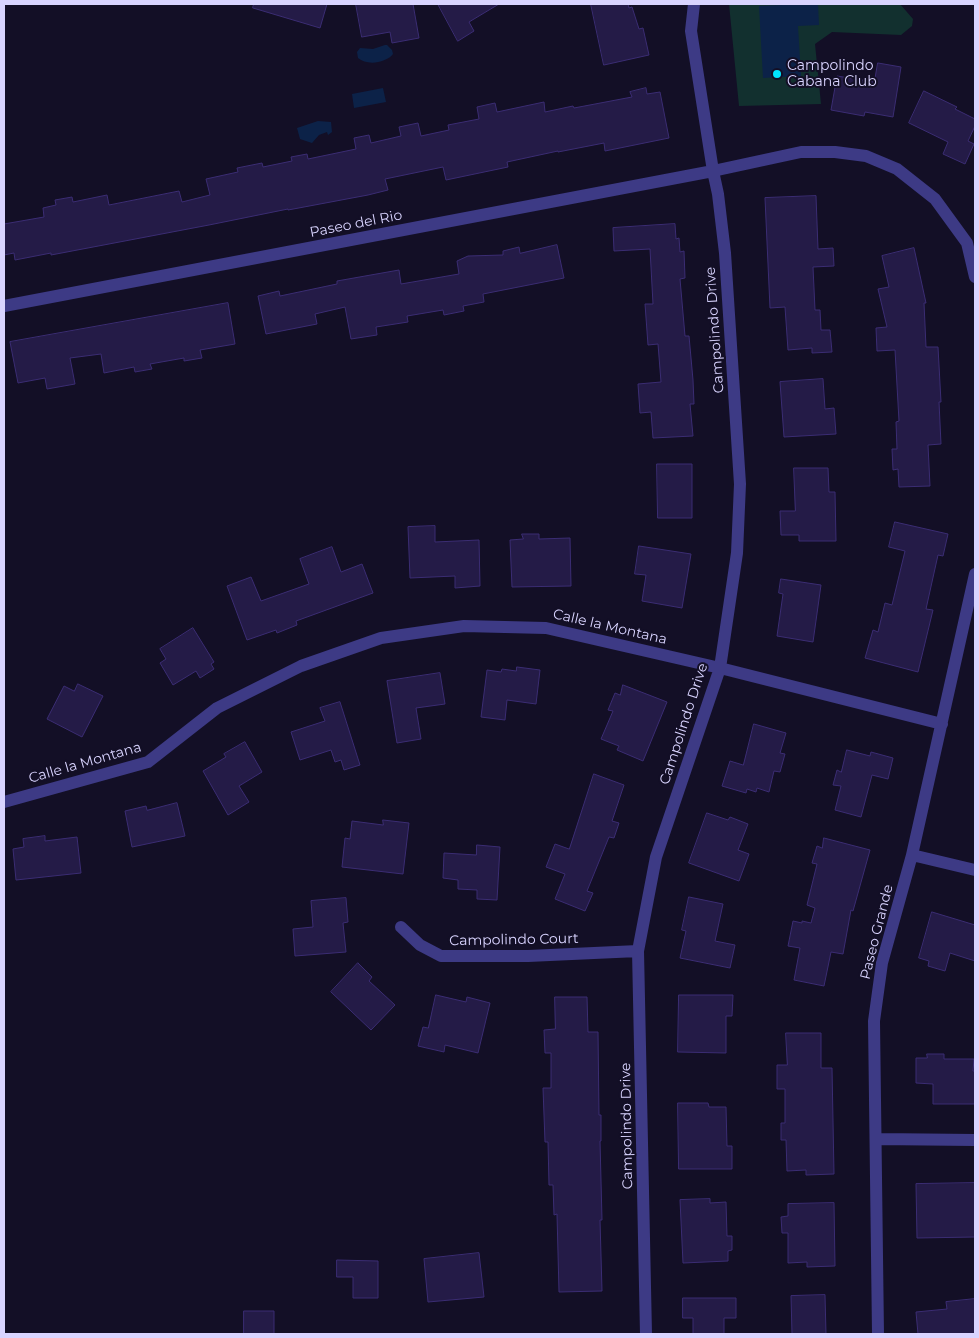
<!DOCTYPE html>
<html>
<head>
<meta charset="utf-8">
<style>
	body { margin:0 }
	#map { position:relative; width:979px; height:1338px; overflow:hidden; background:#130f26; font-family:Montserrat,sans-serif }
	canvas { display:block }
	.frame { position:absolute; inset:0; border:5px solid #d9d4ff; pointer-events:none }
</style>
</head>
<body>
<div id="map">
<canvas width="979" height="1338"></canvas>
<div class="frame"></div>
</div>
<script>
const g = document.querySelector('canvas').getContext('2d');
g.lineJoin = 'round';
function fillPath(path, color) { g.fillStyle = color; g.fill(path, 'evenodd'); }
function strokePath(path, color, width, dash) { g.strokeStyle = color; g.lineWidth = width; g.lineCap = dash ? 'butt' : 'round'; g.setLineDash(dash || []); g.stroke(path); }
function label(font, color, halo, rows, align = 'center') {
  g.font = font + ' Montserrat,sans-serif'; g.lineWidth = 4; g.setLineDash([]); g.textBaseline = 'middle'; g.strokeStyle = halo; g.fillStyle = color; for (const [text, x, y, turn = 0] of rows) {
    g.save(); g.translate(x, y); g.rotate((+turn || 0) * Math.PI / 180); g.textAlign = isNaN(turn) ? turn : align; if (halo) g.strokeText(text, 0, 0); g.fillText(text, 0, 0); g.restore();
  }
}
fillPath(new Path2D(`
	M729 4H900L913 19 912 26 901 35 832 32 815 44 821 104 739 106Z`), '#12302f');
fillPath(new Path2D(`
	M804 4H818L819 25 798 26 801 76 763 78 759 6Z
	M385 45H387L392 50 393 54C386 63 367 66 358 58L357 52 360 48 373 49Z
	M383 88 386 102 354 108 352 94Z
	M318 121 331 122 332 132 328 135 327 132 319 135 312 143 300 139 297 128Z`), '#0c2248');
const building = new Path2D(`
	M254 4H327L320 28 253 8Z
	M356 4H413L419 38 392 43 390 32 362 37Z
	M438 4H499L469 22 474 31 458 41Z
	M591 4H628L629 8 632 7 639 29 643 28 649 55 604 65Z
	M878 63 901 67 893 117 865 112 864 116 831 110 837 76 874 82Z
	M646 88 647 94 660 92 669 138 605 151 604 143 558 152V151L507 162 508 167 446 180 443 167 385 179 388 190 368 195 288 210V209L209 225 51 255V253L15 260 14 253 4 255V224L44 217 43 208 56 205 55 200 72 197 73 202 107 195 109 205 179 191 182 202 210 195 206 179 238 172 237 168 262 163 263 167 292 161 291 157 307 154 308 159 356 149 354 138 369 135 371 143 401 136 399 127 418 123 421 136 449 130 448 125 479 119 477 107 495 103 497 112 544 102 545 112 573 106 574 108 632 97 630 92Z
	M924 91 957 107 955 109 975 119V126L968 141 974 144 965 164 943 154 948 142 909 123Z
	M816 196 818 249 833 248 834 266 813 267 815 310H820L821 330H830L832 352 812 353V348L788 350 785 307 770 308 765 198Z
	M675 224 676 239 679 238 680 252 684 251 685 278 680 279 685 336H689L693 380 694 404H690L693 436 653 438 651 412 640 413 638 384 661 382 658 344 648 345 645 304H653L650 249 614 251 613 228Z
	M557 245 564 278 483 294 484 302 463 306 464 311 444 315 443 310 407 316 408 322 376 327 377 335 351 339 345 307 315 314 317 324 266 334 258 296 279 291 280 296 337 284V281L399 270 401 284 459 274 457 261 468 256 503 255V251L519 247 520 253Z
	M914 248 926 303H924L926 347H938L941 402H939L941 444 928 445 930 486 899 487 898 469 893 470 892 449H897L896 422 899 421 895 350 877 351 876 328 887 327 878 289 889 287 882 256Z
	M228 303 235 344 200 350 202 358 184 361V358L150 364 152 369 135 372 134 367 104 373 101 354 70 358 75 384 47 389 45 378 18 383 10 342Z
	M823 379 825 409 834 408 836 434 784 437 780 382Z
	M657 464H692V518H658Z
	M794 468H828L829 492H835L836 541H799V535H781L780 511H795Z
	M895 522 948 534 943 556 938 555 926 609 933 610 918 672 865 658 873 630 878 632 885 603 892 605 905 551 889 547Z
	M435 526V542L479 540 480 586 455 588V576L410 578 408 527Z
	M522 534H539V539L570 538 571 586 512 587 510 540 523 539Z
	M639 546 691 554 682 608 642 601 646 575 635 574Z
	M332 547 341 572 362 564 373 593 296 621 297 625 277 633 276 630 247 640 227 586 251 577 261 601 309 584 300 559Z
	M781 579 821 585 813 642 777 636 783 594 779 593Z
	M193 628 214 662 211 664 214 669 200 678 196 671 173 685 160 663 166 659 160 649Z
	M517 667 540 670 536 704 507 700 505 720 481 717 487 670 501 672 502 669 516 671Z
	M440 673 445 704 416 708 421 739 397 743 387 681Z
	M78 684 103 696 82 737 47 719 64 686 74 691Z
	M623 685 667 702 643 761 617 750 619 746 601 739 613 711 608 710 615 693 620 695Z
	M340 702 360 765 344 770 341 760 335 762 331 750 300 760 291 732 325 721 320 708Z
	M754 724 786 733 780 753 785 754 780 772 774 771 769 792 757 788 756 792 747 789 746 793 722 786 730 761 743 765Z
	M245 742 262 772 239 786 249 802 228 815 203 771 226 757 224 754Z
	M847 750 870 756 871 752 893 758 888 779 872 775 861 817 835 810 841 786 833 785 837 770 841 772Z
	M594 774 624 785 612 821 619 823 614 838 609 837 587 891 593 893 585 911 555 899 565 874 546 867 555 844 569 849Z
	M177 803 185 836 132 847 125 811 146 806 147 810Z
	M707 813 728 820 730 817 748 824 738 850 749 854 739 881 689 863Z
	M383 820 409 823 403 874 342 867 345 838 350 839 352 821 383 825Z
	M45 836V841L77 837 81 873 16 880 13 849 24 847 23 839Z
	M824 838 870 850 853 911 851 910 843 954 831 952 824 986 794 980 800 948 788 946 793 921 802 923V921L811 923 815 908 807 905 817 864 812 863 817 846 822 848Z
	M477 845 500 847 497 900 477 899V890L458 889V880L443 878 444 853 476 855Z
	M689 897 723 904 715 941 735 945 730 968 680 958 686 931 682 930Z
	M346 898 348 922 343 923 346 952 295 956 293 929 313 927 311 901Z
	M932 912 975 925V961L950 953 945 971 928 966 929 961 919 958Z
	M358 963 372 977 369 981 395 1005 371 1030 331 992Z
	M436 995 466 1002 467 997 490 1003 478 1053 445 1045 444 1052 418 1046 423 1027 428 1028Z
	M679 995H733L732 1016H726V1053L678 1052Z
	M555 997H587L588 1032H598L599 1115H601V1141H600L602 1220H600L602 1291 559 1292 557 1214 554 1215 553 1185H549L548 1142H545L543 1088H551V1053H545L544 1030 555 1029Z
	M786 1033H821V1068H832L834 1174 806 1175V1170L787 1171 786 1140H781V1123H785V1089H777V1065H787Z
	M927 1054H944V1059H974L973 1071H975V1104H933V1084L916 1083V1058H927Z
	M678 1103H708L709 1107H726L727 1146H732V1169H679Z
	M975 1183V1237L917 1238 916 1184Z
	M710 1199V1203L726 1202 727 1236H732V1250L728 1251V1261L683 1263 680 1200Z
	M834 1203 835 1266 807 1267V1262L788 1263V1233H782L781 1217 788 1216V1204Z
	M479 1253 484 1297 428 1302 424 1259Z
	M337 1260 378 1261V1298H353V1277H337Z
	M825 1295 826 1334H792L791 1296Z
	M683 1298H736V1318H724V1334H693V1318H683Z
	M975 1299V1334H918L916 1312 947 1309 946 1302Z
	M244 1311H274V1334H244Z`);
fillPath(building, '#241b47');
strokePath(building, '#3b2d73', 1);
strokePath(new Path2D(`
	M4 306 713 171 801 152H835L866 156 897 169 935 199 967 243 975 277
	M4 802 148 762 217 708 301 666 381 638 464 626 546 628 720 668 942 724
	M912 855 975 870
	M401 927 420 945 441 956H528L638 951
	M876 1139 975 1140
	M646 1334 638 951 656 857 720 668 737 553 740 484 725 253 718 194 713 171 691 31 694 4
	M878 1334 874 1021 882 963 912 855 975 574`), '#3d3a85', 12);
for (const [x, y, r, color] of [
	[777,74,5,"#00e5ff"]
]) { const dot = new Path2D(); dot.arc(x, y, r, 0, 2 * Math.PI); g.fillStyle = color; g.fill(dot); strokePath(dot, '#130f26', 2); }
label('14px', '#d9d4ff', '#130f26', [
	["Campolindo",787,66],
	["Cabana Club",787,82]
], 'left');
label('14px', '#d9d4ff', '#130f26', [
	["Paseo del Rio",356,224,-11],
	["Campolindo Drive",715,330,-94],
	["Calle la Montana",610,627,13],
	["Campolindo Drive",684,724,-72],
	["Calle la Montana",85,763,-16],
	["Paseo Grande",877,932,-76],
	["Campolindo Court",514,940,-1],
	["Campolindo Drive",627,1126,-91]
]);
</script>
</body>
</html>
